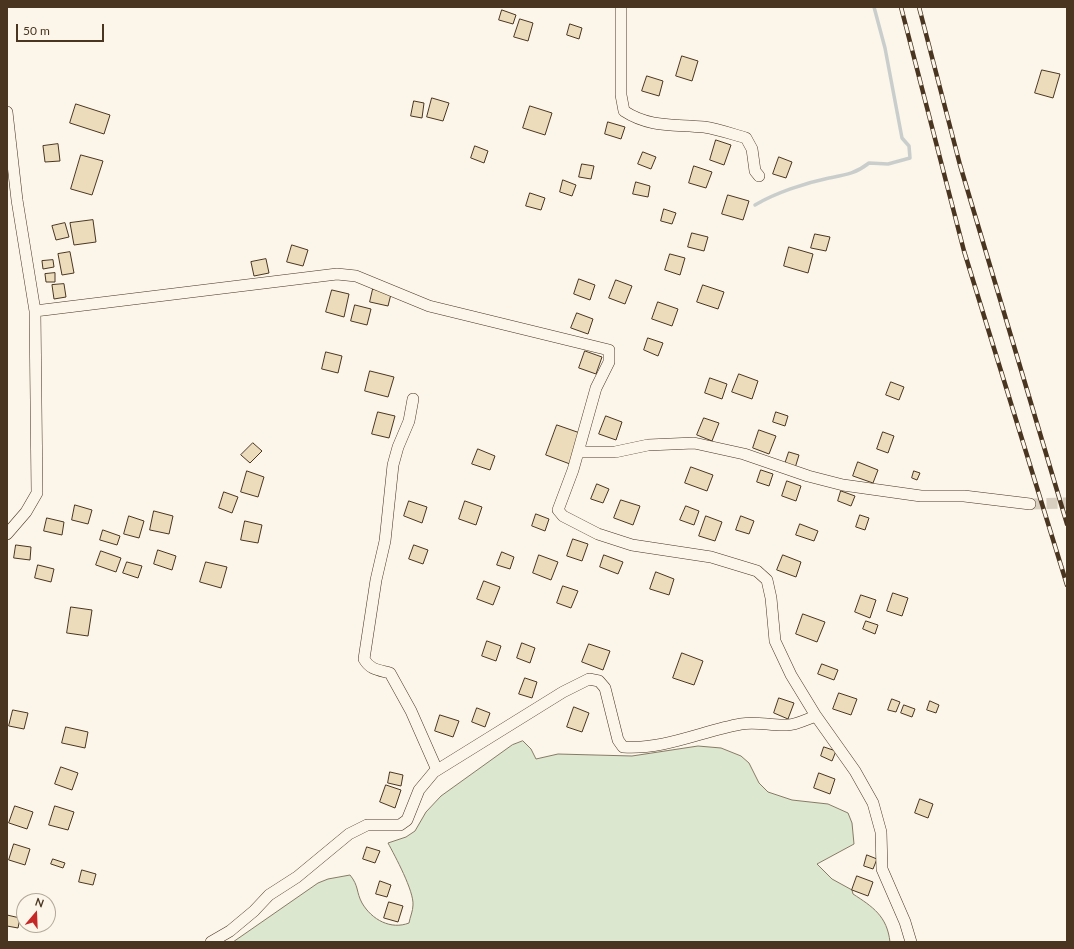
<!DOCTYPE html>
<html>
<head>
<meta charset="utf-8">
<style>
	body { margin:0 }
	#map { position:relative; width:1074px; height:949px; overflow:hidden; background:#fbf6e9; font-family:Lato,sans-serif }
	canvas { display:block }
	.frame { position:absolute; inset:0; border:8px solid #4a3520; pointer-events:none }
	.north { position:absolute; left:16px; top:893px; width:40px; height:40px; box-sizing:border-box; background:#fbf6e9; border:1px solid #b4a999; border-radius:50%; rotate:19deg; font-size:11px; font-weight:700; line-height:16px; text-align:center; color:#4a3520 }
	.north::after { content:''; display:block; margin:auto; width:14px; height:18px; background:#c62828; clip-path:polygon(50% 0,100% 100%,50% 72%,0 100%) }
	.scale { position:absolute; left:16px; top:24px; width:88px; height:18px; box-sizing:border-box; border:2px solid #4a3520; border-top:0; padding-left:5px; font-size:12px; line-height:14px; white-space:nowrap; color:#4a3520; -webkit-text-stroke:3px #fbf6e9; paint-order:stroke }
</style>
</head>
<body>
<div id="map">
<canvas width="1074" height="949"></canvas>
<div class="frame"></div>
<div class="north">N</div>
<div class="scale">50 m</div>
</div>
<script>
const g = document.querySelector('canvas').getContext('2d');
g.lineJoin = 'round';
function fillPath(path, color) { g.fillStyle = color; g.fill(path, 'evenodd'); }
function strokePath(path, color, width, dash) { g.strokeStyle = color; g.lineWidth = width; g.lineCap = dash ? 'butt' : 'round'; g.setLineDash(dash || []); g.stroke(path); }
const green = new Path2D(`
	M523 741 531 749 536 759 558 754 632 756 698 746 721 748 741 756 749 763 759 783 768 792 792 800 828 804 848 813 852 823 854 844 817 864 832 879 852 890 853 894C873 907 887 916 890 942H233L318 883 328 879 350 875C359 886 356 892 362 903 372 920 391 930 409 923 410 917 413 911 413 905 414 891 395 856 388 843L406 837 415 831 426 812 441 796 512 745Z`);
fillPath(green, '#dce7d0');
strokePath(green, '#887966', 1);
strokePath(new Path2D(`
	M755 205C775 193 805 183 829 178 845 175 855 174 869 163L888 164 910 158 909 146 902 138 885 48 874 7`), '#c9cecd', 3.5);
const building = new Path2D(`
	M502 10 516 15 513 24 499 20Z
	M520 19 533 23 528 41 514 37Z
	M570 24 582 28 579 39 567 35Z
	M682 56 698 61 692 81 676 76Z
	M1042 70 1060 74 1053 98 1035 93Z
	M647 76 663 81 659 96 642 91Z
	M432 98 449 103 443 121 427 117Z
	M414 101 424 103 422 118 411 116Z
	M76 104 110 115 104 134 70 123Z
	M530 106 552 113 545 135 523 128Z
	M608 122 625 127 621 139 605 134Z
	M716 140 731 145 724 165 710 160Z
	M58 144 60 161 45 162 43 146Z
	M475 146 488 151 484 163 471 158Z
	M643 152 656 157 651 169 638 164Z
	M81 155 103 161 92 195 71 189Z
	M779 157 792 162 786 178 773 174Z
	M582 164 594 166 591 179 579 177Z
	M694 166 712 172 706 188 689 183Z
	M563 180 576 185 572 196 560 192Z
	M636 182 650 186 648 197 633 194Z
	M530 193 545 198 541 210 526 206Z
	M728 195 749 201 743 220 722 214Z
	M664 209 676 213 672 224 661 221Z
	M93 220 96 242 74 245 70 223Z
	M65 223 69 237 56 240 52 226Z
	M692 233 708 237 704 251 688 247Z
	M815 234 830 237 826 251 811 248Z
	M292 245 308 250 303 266 287 262Z
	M789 247 813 254 808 273 784 266Z
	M70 252 74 273 62 275 58 254Z
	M670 254 685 258 680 275 665 270Z
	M266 259 269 273 254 276 251 262Z
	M53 260 54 267 43 269 42 261Z
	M55 273V282H46L45 274Z
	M579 279 595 285 590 300 574 294Z
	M616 280 632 286 625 304 609 298Z
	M64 284 66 297 54 299 52 285Z
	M703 285 724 292 718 309 697 302Z
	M373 289 391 294 388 306 370 302Z
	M332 290 349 294 344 317 326 312Z
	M658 302 678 309 672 326 652 319Z
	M355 305 371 309 367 325 351 321Z
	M577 313 593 319 588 334 571 328Z
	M648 338 663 343 658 356 644 350Z
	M585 351 602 357 596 374 579 368Z
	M326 352 342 356 338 373 322 369Z
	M370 371 394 377 388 397 365 391Z
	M739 374 758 381 752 399 732 392Z
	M710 378 727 384 722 399 705 393Z
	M891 382 904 387 899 400 886 395Z
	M378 412 395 416 389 438 372 434Z
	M776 412 788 416 785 426 773 422Z
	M606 416 622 422 616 440 599 434Z
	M704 418 719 423 712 441 697 435Z
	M557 425 580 433 570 464 546 455Z
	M759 430 776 436 769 454 753 448Z
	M883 432 894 436 888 453 877 449Z
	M253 443 262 451 250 463 241 455Z
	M478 449 495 456 490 470 472 464Z
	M789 452 799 455 795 468 785 464Z
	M858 462 878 470 873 483 853 476Z
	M691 467 713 475 707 491 685 483Z
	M761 470 773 474 769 486 757 482Z
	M247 471 264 477 258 497 241 492Z
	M914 471 920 473 917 480 912 478Z
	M787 481 801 486 796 501 782 496Z
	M597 484 609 489 603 503 591 499Z
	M841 491 855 496 851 506 838 501Z
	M224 492 238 497 232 513 219 508Z
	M621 500 640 506 633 525 614 518Z
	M409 501 427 507 422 523 404 516Z
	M465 501 482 507 476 525 459 519Z
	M75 505 92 510 88 524 72 520Z
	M686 506 699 511 694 525 680 520Z
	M154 511 173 516 169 534 150 530Z
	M536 514 549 519 545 531 532 526Z
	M860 515 869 518 865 530 856 527Z
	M129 516 144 521 139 538 124 534Z
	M706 516 722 522 715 541 699 536Z
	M741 516 754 521 749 534 736 530Z
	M47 518 64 522 62 535 44 531Z
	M245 521 262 525 258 543 241 540Z
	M800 524 818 531 814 541 796 535Z
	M103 530 120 536 117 545 100 540Z
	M573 539 588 544 582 561 567 556Z
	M16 545 31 547 30 560 14 558Z
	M414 545 428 550 423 564 409 559Z
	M158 550 176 556 172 570 154 564Z
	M101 551 121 558 116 572 96 565Z
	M502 552 514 557 510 569 497 565Z
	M539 555 558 562 551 580 533 573Z
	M604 555 623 562 618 574 600 567Z
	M783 555 801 562 796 577 777 570Z
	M127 562 142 566 138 578 123 573Z
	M206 562 227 567 221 588 200 582Z
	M38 565 54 569 51 582 35 578Z
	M656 572 674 579 669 595 650 589Z
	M484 581 500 587 493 605 477 599Z
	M563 586 578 591 571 608 557 603Z
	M893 593 908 598 902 616 887 611Z
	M861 595 876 600 870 618 855 612Z
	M71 607 92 610 88 636 67 633Z
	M803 614 825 622 817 642 796 634Z
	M866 621 878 625 875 634 863 629Z
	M487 641 501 646 496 661 482 656Z
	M522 643 535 648 530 663 517 658Z
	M589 644 610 651 603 670 582 662Z
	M682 653 703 661 694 685 673 678Z
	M822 664 838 670 834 680 818 674Z
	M525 678 537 682 532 698 519 694Z
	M839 693 857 699 851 715 833 709Z
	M779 698 794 703 788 719 774 713Z
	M892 699 900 702 896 712 888 710Z
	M930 701 939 705 936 713 927 710Z
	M904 705 915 709 912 717 901 713Z
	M574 707 589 713 582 732 567 727Z
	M477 708 490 713 485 727 472 722Z
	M13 710 28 713 24 729 9 726Z
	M440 715 459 721 453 737 435 731Z
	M66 727 88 732 85 748 62 743Z
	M824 747 836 751 832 761 821 756Z
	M61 767 78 773 72 790 55 784Z
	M390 772 403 775 401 786 388 783Z
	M819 773 835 779 830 794 814 788Z
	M386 785 401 790 395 808 380 802Z
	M920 799 933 804 928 818 915 813Z
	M15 806 33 812 27 829 9 823Z
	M55 806 74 812 68 830 49 825Z
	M14 844 30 849 25 865 9 860Z
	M367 847 380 851 375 863 363 859Z
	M867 855 877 859 873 869 864 866Z
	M53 859 65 863 63 868 51 864Z
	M82 870 96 874 93 885 79 882Z
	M857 876 873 882 868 896 852 890Z
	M380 881 391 885 387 897 376 894Z
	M389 902 403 906 398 922 384 918Z
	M7 915 20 918 18 928 7 926Z`);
fillPath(building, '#ecdcbc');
strokePath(building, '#4a3520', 1);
strokePath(new Path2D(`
	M1030 504 1067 503`), '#d8cfc1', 11, [11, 5.5]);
const minor = new Path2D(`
	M621 7V95L624 111C650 128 675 124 704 127 718 129 732 134 746 138L752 149 755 171 759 176
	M7 112 17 200 35 311 37 493 26 512 7 534
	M35 311 337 274 356 276 429 306 609 350V362L596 388 573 470 558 510 563 516 598 534 632 545 711 557 757 571 767 580 771 598 775 641 791 675 816 716 855 771 873 803 881 832 882 869 905 922 911 942
	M413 399 409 421 398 447 393 465 385 541 376 580 364 659C370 670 379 670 390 673L411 711 437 770
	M578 452H615L648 445 694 443 744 454 808 476 843 485 921 496H964L1030 504
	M211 942 230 931 254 911 269 895 297 877 349 834 367 825H400L407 820 419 790 434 772 563 692 589 679 599 681 605 688 618 740 623 747C664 750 702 731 741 724 757 721 771 726 787 725 796 725 807 719 816 716`);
strokePath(minor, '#4a3520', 12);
strokePath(minor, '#fbf6e9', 11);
const rail = new Path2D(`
	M901 7 964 251 1067 585
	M919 7 960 165 1067 524`);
strokePath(rail, '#4a3520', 4.5);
strokePath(rail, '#fbf6e9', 3, [9]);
</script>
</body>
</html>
